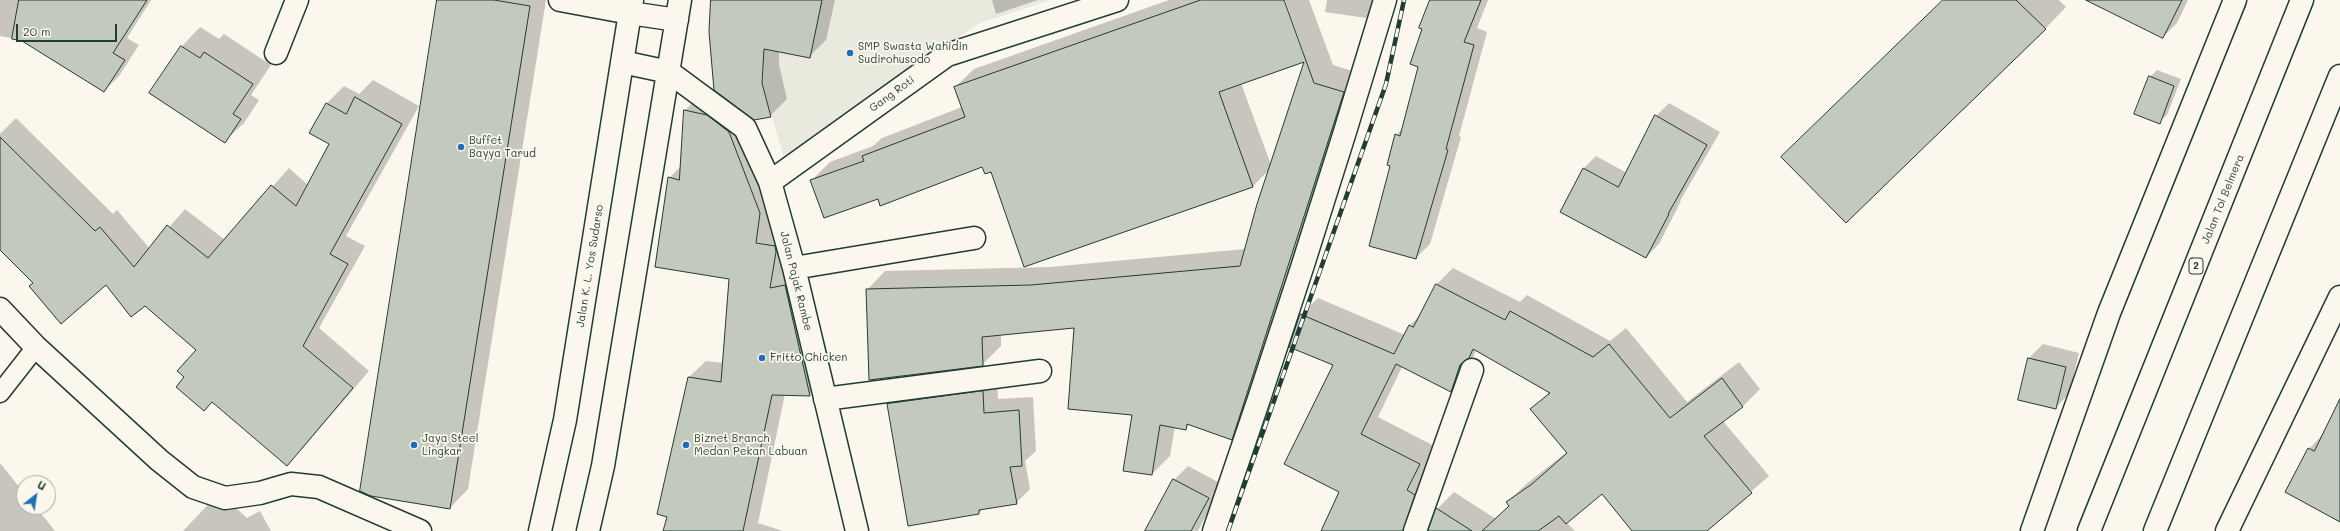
<!DOCTYPE html>
<html>
<head>
<meta charset="utf-8">
<style>
	body { margin:0 }
	#map { position:relative; width:2340px; height:531px; overflow:hidden; background:#fbf7ec; font-family:Mali,sans-serif }
	canvas { display:block }
	.north { position:absolute; left:16px; top:475px; width:40px; height:40px; box-sizing:border-box; background:#fbf7ec; border:1px solid #a3ada2; border-radius:50%; rotate:30deg; font-size:11px; font-weight:700; line-height:16px; text-align:center; color:#1f3d34 }
	.north::after { content:''; display:block; margin:auto; width:14px; height:18px; background:#1f6fb2; clip-path:polygon(50% 0,100% 100%,50% 72%,0 100%) }
	.scale { position:absolute; left:16px; top:24px; width:101px; height:18px; box-sizing:border-box; border:2px solid #1f3d34; border-top:0; padding-left:5px; font-size:12px; line-height:14px; white-space:nowrap; color:#1f3d34; -webkit-text-stroke:3px #fbf7ec; paint-order:stroke }
</style>
</head>
<body>
<div id="map">
<canvas width="2340" height="531"></canvas>
<div class="north">U</div>
<div class="scale">20 m</div>
</div>
<script>
const g = document.querySelector('canvas').getContext('2d');
g.lineJoin = 'round';
function fillPath(path, color) { g.fillStyle = color; g.fill(path, 'evenodd'); }
function strokePath(path, color, width, dash) { g.strokeStyle = color; g.lineWidth = width; g.lineCap = dash ? 'butt' : 'round'; g.setLineDash(dash || []); g.stroke(path); }
function label(font, color, halo, rows, align = 'center') {
  g.font = font + ' Mali,sans-serif'; g.lineWidth = 3.5; g.setLineDash([]); g.textBaseline = 'middle'; g.strokeStyle = halo; g.fillStyle = color; for (const [text, x, y, turn = 0] of rows) {
    g.save(); g.translate(x, y); g.rotate((+turn || 0) * Math.PI / 180); g.textAlign = isNaN(turn) ? turn : align; if (halo) g.strokeText(text, 0, 0); g.fillText(text, 0, 0); g.restore();
  }
}
fillPath(new Path2D(`
	M766 0H1051L980 23 784 158 763 84Z`), '#eae9de');
fillPath(new Path2D(`
	M0 0H151L127 38 139 45 119 76 104 91 22 40 0 36Z
	M438 0H546L468 489 450 508Z
	M712 0H835L826 40 809 57 779 51V65L787 99 770 116Z
	M992 0H1038L996 14Z
	M1169 0H1283L1301 51H1303L1285 0H1309L1333 65 1362 74 1250 421 1232 439 1190 424 1186 428 1175 426 1170 456 1152 474 1133 414 1075 327 1001 334V346L982 365 867 290 885 271 1050 267 1245 249 1269 170 1253 186 991 171 983 166 879 198 812 180 830 162 873 146 882 138 962 107 955 87 974 69ZM1306 60 1271 165 1241 83Z
	M1327 0H1380L1378 6 1366 18 1325 12Z
	M1431 0H1488L1477 28 1487 32 1459 136 1461 137 1430 244 1416 258 1391 165 1396 135 1404 127 1420 66 1423 28Z
	M1944 0H2059L2066 7 2045 29Z
	M2132 0H2188L2177 23 2163 37Z
	M200 27 219 39 224 34 271 65 251 95 259 100 244 123 225 141 151 93 182 46Z
	M2157 70 2181 79 2167 115 2159 122 2150 77Z
	M373 80 419 106 346 236 365 246 319 328 369 371 304 447 287 465 185 377 197 349 145 304 107 284 34 283 0 249V134L16 118 113 214 117 210 150 249 185 209 225 240 289 168 308 185 331 144 327 103 344 86 359 94Z
	M702 94 746 115 826 379 809 395 785 394 758 523 783 531H664L668 516 689 377 706 361 724 363 730 278 669 178 681 166 685 110Z
	M1669 103 1720 132 1680 201H1681L1659 244 1646 257 1583 169 1596 156 1627 173 1656 116Z
	M1453 268 1520 302 1527 295 1610 341 1626 328 1687 402 1739 362 1760 389 1743 406 1723 421 1769 476 1705 531H1634L1602 493 1567 523 1575 531H1322L1341 491 1334 364 1291 346 1301 314 1318 298 1405 335 1410 325 1421 314 1436 285ZM1476 350 1550 391 1532 410 1567 452 1525 485 1508 502 1510 505 1496 519 1454 492 1437 509 1430 526H1428L1431 478 1423 473 1436 447 1378 417 1402 367 1451 391 1467 374Z
	M2043 344 2079 353 2069 394 2055 408 2029 358Z
	M997 377 998 399 1033 397 1036 451 1025 461 1030 489 1016 503 984 508 979 513 888 404 902 390Z
	M2340 410V514L2309 449 2323 434Z
	M0 463 24 493V507H36L55 531H0Z
	M1188 466 1222 484 1198 531H1147L1174 480Z
	M219 493 247 518 260 511 271 531H183Z`), '#0003');
const building = new Path2D(`
	M19 0H147L113 53 125 60 104 92 22 41 12 39Z
	M437 0H494L530 6 450 509 371 496 360 491Z
	M711 0H822L810 58 764 49 762 83 771 117 754 120 714 90 709 32Z
	M1201 0H1284L1314 83 1344 92 1232 440 1187 424 1186 430 1160 425 1152 475 1123 471 1132 415 1068 409 1074 328 982 337 983 366 869 380 866 289 1031 285 1240 266 1257 204 1304 62 1219 92 1253 187 1024 267 991 172 985 174 982 167 880 206 878 199 824 218 810 180 864 161 862 156 965 117 954 87Z
	M1430 0H1481L1464 42 1474 45 1446 149 1448 150 1416 259 1369 246 1390 166 1387 165 1395 134 1400 136 1418 67 1410 64 1422 29 1419 28Z
	M1943 0H2016L2046 29 1846 223 1781 157Z
	M2086 0H2182L2163 38Z
	M181 46 200 58 204 52 253 84 233 114 241 119 225 143 149 93Z
	M2149 76 2174 86 2160 124 2134 114Z
	M355 97 402 124 330 254 348 264 303 346 353 388 287 466 212 402 204 411 176 387 184 377 177 371 196 350 145 306 131 317 106 285 61 324 29 286 33 283 0 250V137L95 231 100 227 134 267 167 225 208 258 271 185 296 206 329 144 309 133 326 103 346 114Z
	M684 110 707 115 729 132 760 213 756 243 775 246 776 252 770 288 785 285 810 396 772 395 743 531H663L667 517 657 514 688 377 721 382 729 279 655 267 668 177 679 180Z
	M1655 115 1707 145 1668 214H1669L1646 258 1560 212 1583 168 1618 187Z
	M1436 284 1505 320 1510 311 1593 357 1609 344 1670 418 1722 378 1743 407 1704 436 1752 493 1707 531H1632L1602 494 1566 524 1559 516 1538 531H1482L1509 506 1506 502 1532 484 1567 453 1530 409 1550 393 1473 349 1469 358 1460 365 1451 392 1396 364 1361 434 1420 464 1407 490 1415 495 1403 531H1321L1339 492 1284 464 1333 365 1289 347 1300 314 1394 354 1409 325 1413 327Z
	M2028 358 2066 367 2056 409 2018 400Z
	M983 391 984 413 1019 410 1022 466 1010 467 1017 504 979 510V514L908 526 887 404Z
	M2340 399V522L2285 492 2308 448 2314 451Z
	M1173 479 1209 498 1191 531H1145Z
	M1436 508 1472 531H1428Z`);
fillPath(building, '#c4c9be');
strokePath(building, '#1f3d34', 1);
const lane = new Path2D(`
	M0 393 36 347`);
const street = new Path2D(`
	M560 0 630 13
	M276 53 297 0
	M669 72 745 128 770 182 794 268 857 531
	M770 182 947 55 1117 0
	M794 268 974 238
	M0 309 36 347 159 460 193 487 225 498 260 493 291 484 319 487 420 531
	M825 399 1040 371
	M1214 531C1275 355 1332 178 1385 0
	M1415 531 1472 370
	M2032 531 2109 313 2235 0`);
const secondary = new Path2D(`
	M2227 531 2340 297`);
const highway = new Path2D(`
	M630 13 677 20
	M622 62 669 72
	M540 531 565 420 632 0
	M588 531 603 466 680 0
	M2089 531 2302 0
	M2155 531 2340 76`);
strokePath(lane, '#1f3d34', 21);
strokePath(street, '#1f3d34', 25);
strokePath(secondary, '#1f3d34', 25);
strokePath(highway, '#1f3d34', 25);
strokePath(lane, '#fbf7ec', 18);
strokePath(street, '#fbf7ec', 22);
strokePath(secondary, '#fbf7ec', 22);
strokePath(highway, '#fbf7ec', 22);
const rail = new Path2D(`
	M1228 531 1386 84 1404 0`);
strokePath(rail, '#1f3d34', 4.5);
strokePath(rail, '#fbf7ec', 3, [9]);
for (const [x, y, r, color] of [
	[850,53,4,"#1f6fb2"],
	[461,147,4,"#1f6fb2"],
	[762,358,4,"#1f6fb2"],
	[414,445,4,"#1f6fb2"],
	[686,445,4,"#1f6fb2"]
]) { const dot = new Path2D(); dot.arc(x, y, r, 0, 2 * Math.PI); g.fillStyle = color; g.fill(dot); strokePath(dot, '#fbf7ec', 1.5); }
for (const [x, y, w] of [
	[2196,266,14]
]) { const box = new Path2D(); box.roundRect(x - w / 2, y - 8, w, 16, 3); g.fillStyle = '#fbf7ec'; g.fill(box); strokePath(box, '#1f3d34', 1); }
label('bold 10px', '#1f3d34', null, [
	["2",2196,266]
]);
label('11px', '#1f3d34', '#fbf7ec', [
	["SMP Swasta Wahidin",858,47],
	["Sudirohusodo",858,60],
	["Buffet",469,141],
	["Bayya Tarud",469,154],
	["Fritto Chicken",770,358],
	["Jaya Steel",422,439],
	["Lingkar",422,452],
	["Biznet Branch",694,439],
	["Medan Pekan Labuan",694,452]
], 'left');
label('11px', '#1f3d34', '#fbf7ec', [
	["Gang Roti",892,94,-36],
	["Jalan Tol Belmera",2223,199,-68],
	["Jalan K. L. Yos Sudarso",590,266,-81],
	["Jalan Pajak Rambe",796,281,76]
]);
</script>
</body>
</html>
